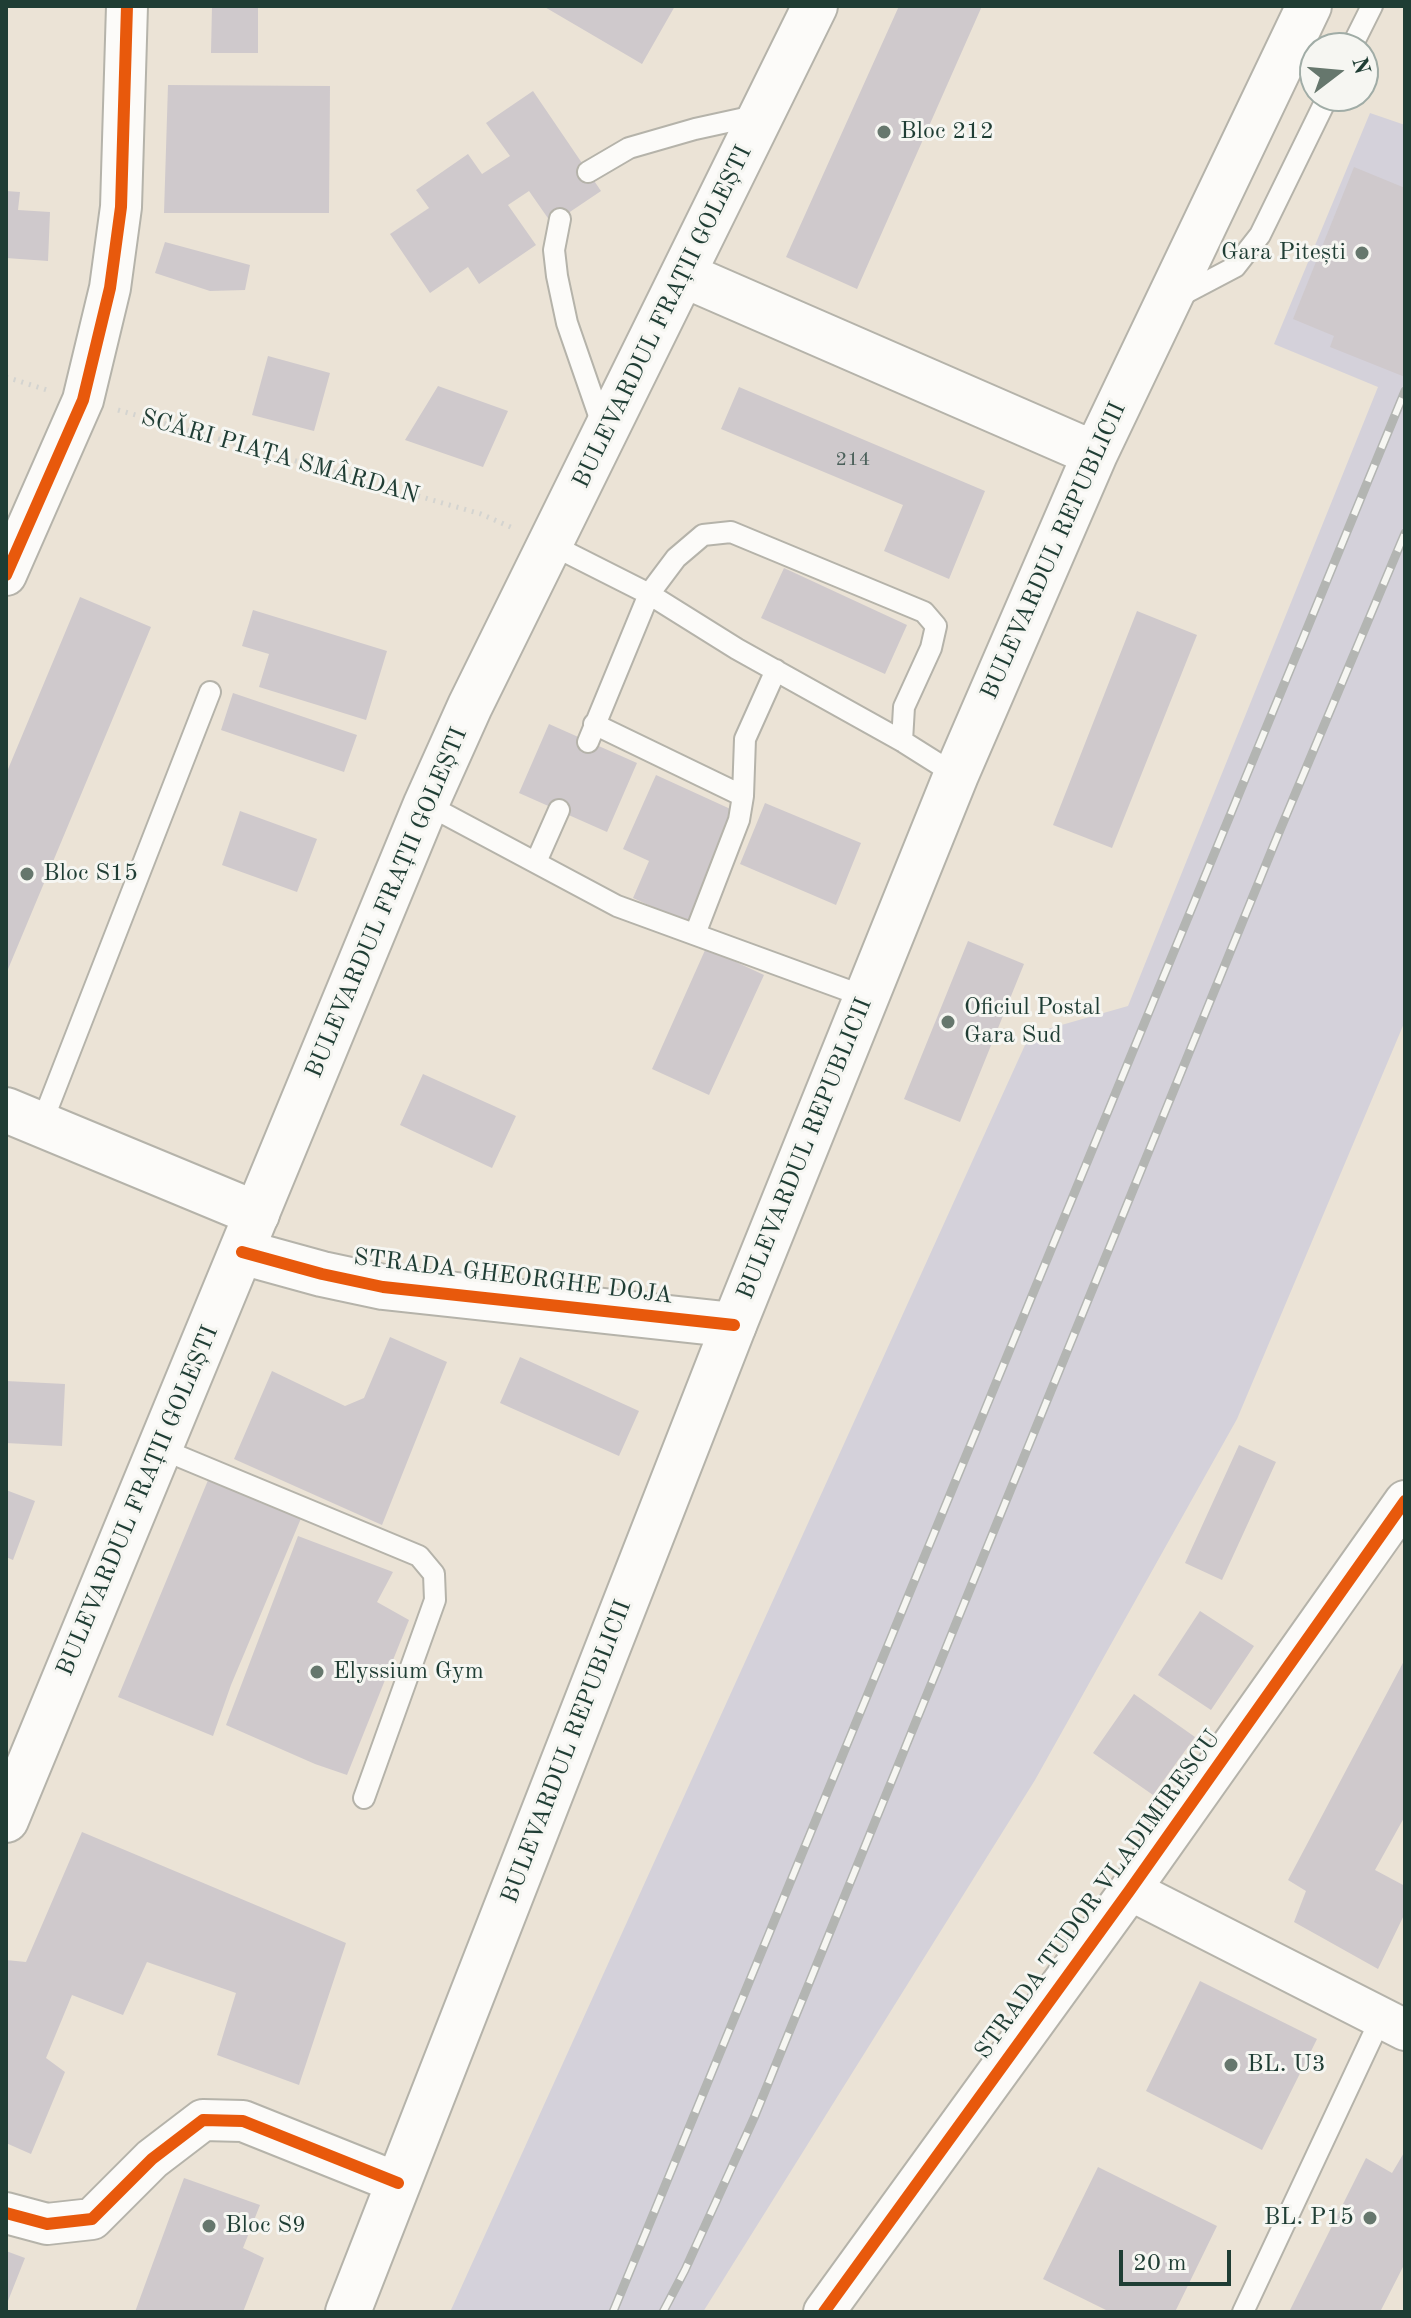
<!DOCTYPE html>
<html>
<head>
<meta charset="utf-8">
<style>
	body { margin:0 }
	#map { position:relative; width:1411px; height:2318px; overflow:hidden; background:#ebe3d6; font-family:"Old Standard TT",serif }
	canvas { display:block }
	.frame { position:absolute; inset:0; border:8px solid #1f3d34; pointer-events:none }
	.north { position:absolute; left:1299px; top:32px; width:80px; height:80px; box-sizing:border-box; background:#f6f6f2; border:2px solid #a0aca6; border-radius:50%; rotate:74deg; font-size:22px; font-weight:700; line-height:32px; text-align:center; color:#1f3d34 }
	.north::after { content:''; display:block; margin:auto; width:28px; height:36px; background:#66776d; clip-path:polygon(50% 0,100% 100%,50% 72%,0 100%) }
	.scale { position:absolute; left:1119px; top:2250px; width:112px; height:36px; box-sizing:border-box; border:4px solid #1f3d34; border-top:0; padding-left:10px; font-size:24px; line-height:28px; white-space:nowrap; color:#1f3d34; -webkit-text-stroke:6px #f6f6f2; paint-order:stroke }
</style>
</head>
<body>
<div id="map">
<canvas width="1411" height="2318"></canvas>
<div class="frame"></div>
<div class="north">N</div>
<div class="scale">20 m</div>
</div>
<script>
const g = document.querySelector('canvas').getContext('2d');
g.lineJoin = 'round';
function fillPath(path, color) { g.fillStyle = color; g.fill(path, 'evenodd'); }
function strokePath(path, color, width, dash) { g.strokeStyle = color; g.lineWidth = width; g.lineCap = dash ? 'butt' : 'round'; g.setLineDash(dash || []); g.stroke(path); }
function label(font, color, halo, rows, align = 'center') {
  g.font = font + ' "Old Standard TT",serif'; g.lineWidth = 6; g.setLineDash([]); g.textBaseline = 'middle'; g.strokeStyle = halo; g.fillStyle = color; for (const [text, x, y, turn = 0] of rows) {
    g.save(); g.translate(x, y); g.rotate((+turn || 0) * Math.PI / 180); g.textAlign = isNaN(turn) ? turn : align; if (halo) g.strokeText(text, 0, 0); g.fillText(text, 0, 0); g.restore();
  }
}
fillPath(new Path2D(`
	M1370 113 1405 125V1021L1237 1419 1035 1780 703 2312H450L1030 1034 1128 1006 1378 387 1274 344Z`), '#d4d1da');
fillPath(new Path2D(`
	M212 6H258V53H211Z
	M543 6H675L642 64Z
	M899 6H982L857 289 786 257Z
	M168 85 330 86 329 213H164Z
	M533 91 601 191 552 224 529 191 508 205 536 245 479 284 468 267 430 293 390 234 429 208 416 190 468 154 482 174 510 156 486 123Z
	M1354 167 1405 188V377L1330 347 1334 336 1293 319Z
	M6 191 20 192 18 210 50 212 48 261 6 258Z
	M165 242 250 265 245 290 210 291 155 273Z
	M268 356 330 373 314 431 252 415Z
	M438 386 508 411 483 467 405 440Z
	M739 387 985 491 949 579 884 551 903 505 721 429Z
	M784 568 907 625 885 674 761 618Z
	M80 597 151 627 6 974V774Z
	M253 610 387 651 366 720 259 687 269 654 242 646Z
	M1137 611 1197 635 1112 848 1053 825Z
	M233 693 357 735 344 772 221 730Z
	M549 724 637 763 607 832 519 793Z
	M656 775 737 812 688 923 633 898 649 861 623 849Z
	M765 803 861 843 836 905 740 864Z
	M240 811 317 839 297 892 222 865Z
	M968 941 1024 964 960 1122 904 1099Z
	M706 948 764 975 709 1095 652 1069Z
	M423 1074 516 1116 492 1168 400 1125Z
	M390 1337 447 1362 382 1525 234 1459 272 1371 345 1406 364 1398Z
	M520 1357 639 1411 619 1456 500 1403Z
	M6 1381 65 1384 62 1446 6 1443Z
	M1239 1445 1276 1462 1222 1580 1185 1563Z
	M211 1473 302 1516 231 1685 213 1736 118 1697Z
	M6 1490 35 1501 13 1560 6 1557Z
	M298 1536 393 1572 377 1602 409 1620 347 1775 315 1764 226 1725Z
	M1200 1611 1254 1646 1211 1710 1158 1675Z
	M1405 1659V1816L1375 1870 1405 1886V1913L1378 1969 1294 1922 1306 1891 1288 1880Z
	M1134 1694 1195 1737 1153 1795 1093 1753Z
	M82 1832 346 1943 299 2085 217 2055 236 1993 147 1962 123 2015 72 1995 46 2058 65 2072 31 2154 6 2143V1960L26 1962Z
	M1200 1981 1317 2039 1262 2150 1146 2091Z
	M1405 2151V2263L1380 2312H1289L1366 2158 1392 2173Z
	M1098 2167 1217 2226 1175 2312H1110L1043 2279Z
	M184 2178 260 2205 243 2248 264 2258 243 2312H135Z
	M6 2251 25 2258 6 2306Z`), '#cfc9cc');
const service = new Path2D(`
	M1351 48 1372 6
	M588 172 629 148 695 129 759 115
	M560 219 554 250 557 276 567 323 603 427
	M1178 297 1235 267 1260 235 1328 96
	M550 544 649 594 737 649 902 741 956 775
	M594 724 743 796
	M588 742 649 594 676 558 703 535 731 532 924 612 936 626 931 648 904 707 902 741
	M426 804 617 906 866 997
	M536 862 559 810
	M695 934 739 820 743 796 745 739 776 670
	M41 1125 210 692
	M159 1448 419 1556 434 1574 435 1600 364 1798
	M1243 2312 1381 2018`);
const minor = new Path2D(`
	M6 575 83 400 110 288 121 207 127 6
	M1130 1890 1405 2030
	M6 2213 47 2224 92 2219 152 2159 203 2120 243 2121 398 2183
	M824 2312 1130 1890 1405 1501`);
const tertiary = new Path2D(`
	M6 1110 257 1214
	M242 1252 322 1274 383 1287 734 1325`);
const primary = new Path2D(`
	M684 275 1095 454
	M6 1820 426 804 470 706 815 6
	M348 2312 734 1325 956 775 1095 454 1309 6`);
strokePath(service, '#b5b3aa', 24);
strokePath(minor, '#b5b3aa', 44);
strokePath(tertiary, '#b5b3aa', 48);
strokePath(primary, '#b5b3aa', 48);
strokePath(new Path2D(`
	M6 377 47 390
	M118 410 481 514 515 529`), '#d4d4d0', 5, [2, 6]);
strokePath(service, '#fcfbf9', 20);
strokePath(minor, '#fcfbf9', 40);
strokePath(tertiary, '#fcfbf9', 44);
strokePath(primary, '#fcfbf9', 44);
const rail = new Path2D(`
	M613 2312 1405 391
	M663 2312 685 2270 754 2118 1280 830 1405 533`);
strokePath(rail, '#b3b5b2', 9);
strokePath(rail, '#f6f6f2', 6, [18]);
strokePath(new Path2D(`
	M6 575 83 400 110 288 121 207 127 6
	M242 1252 322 1274 383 1287 734 1325
	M6 2213 47 2224 92 2219 152 2159 203 2120 243 2121 398 2183
	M824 2312 1130 1890 1405 1501`), '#e8590c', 12);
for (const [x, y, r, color] of [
	[884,132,8,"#66776d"],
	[1362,253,8,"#66776d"],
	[27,874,8,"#66776d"],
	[948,1022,8,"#66776d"],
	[317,1672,8,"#66776d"],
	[1231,2065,8,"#66776d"],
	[1370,2218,8,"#66776d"],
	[209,2226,8,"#66776d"]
]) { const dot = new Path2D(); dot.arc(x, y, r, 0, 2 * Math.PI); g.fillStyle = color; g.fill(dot); strokePath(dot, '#f6f6f2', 3); }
label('20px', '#4b605a', null, [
	["214",853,460]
]);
label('24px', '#1f3d34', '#f6f6f2', [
	["Bloc 212",900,132],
	["Gara Pitești",1346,253,"right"],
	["Bloc S15",43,874],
	["Oficiul Postal",964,1008],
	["Gara Sud",964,1036],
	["Elyssium Gym",333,1672],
	["BL. U3",1247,2065],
	["BL. P15",1354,2218,"right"],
	["Bloc S9",225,2226]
], 'left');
label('24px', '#1f3d34', '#f6f6f2', [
	["BULEVARDUL FRAȚII GOLEȘTI",663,317,-64],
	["SCĂRI PIAȚA SMÂRDAN",280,457,16],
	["BULEVARDUL REPUBLICII",1054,551,-66],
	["BULEVARDUL FRAȚII GOLEȘTI",387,903,-67],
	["BULEVARDUL REPUBLICII",805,1149,-68],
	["STRADA GHEORGHE DOJA",513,1277,7],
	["BULEVARDUL FRAȚII GOLEȘTI",138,1501,-67],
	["BULEVARDUL REPUBLICII",567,1752,-69],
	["STRADA TUDOR VLADIMIRESCU",1098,1895,-54]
]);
</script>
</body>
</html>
